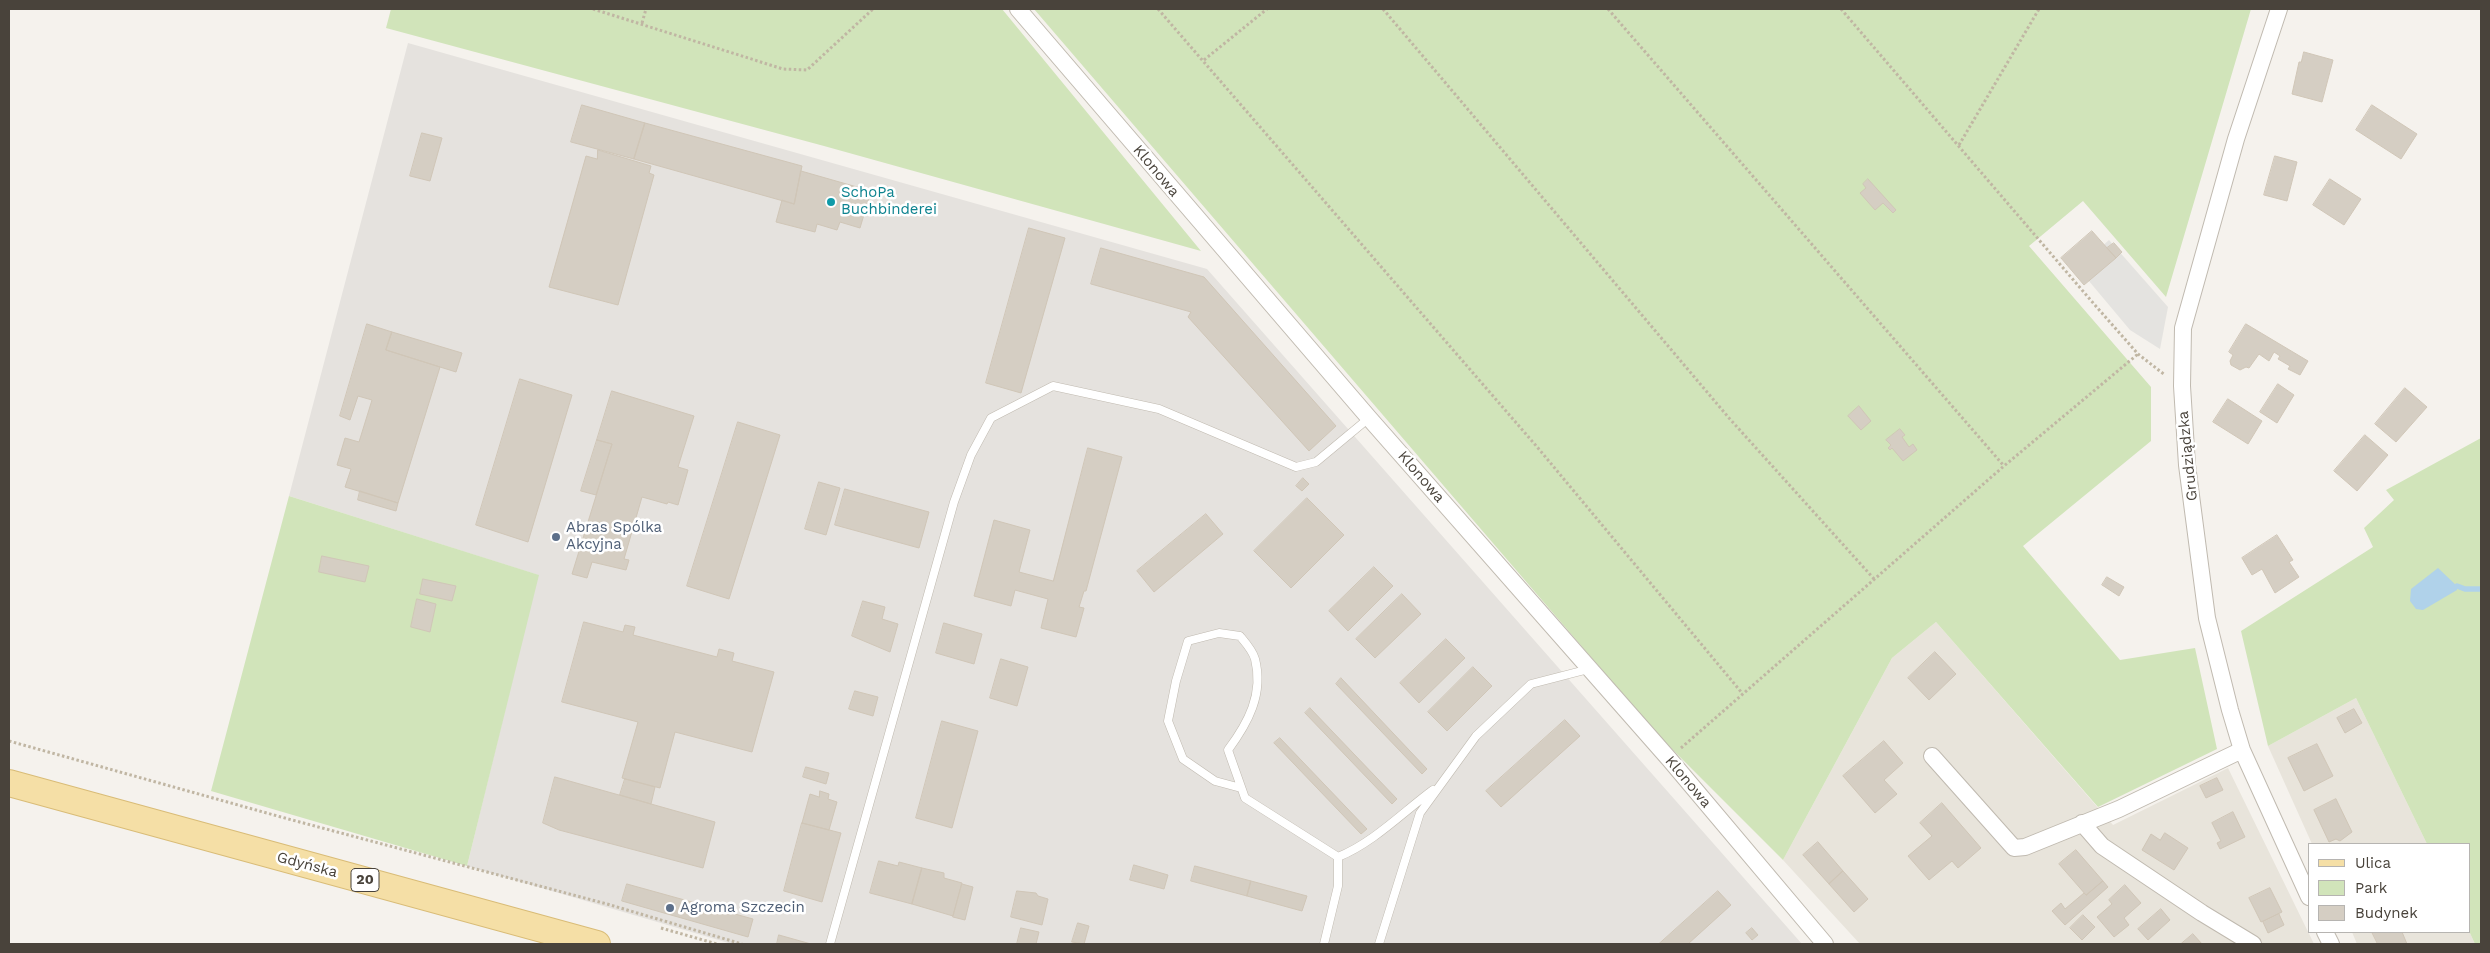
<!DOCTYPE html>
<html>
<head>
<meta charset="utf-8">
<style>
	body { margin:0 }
	#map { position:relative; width:2490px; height:953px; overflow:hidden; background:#f5f2ed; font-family:"Work Sans",sans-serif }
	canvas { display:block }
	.frame { position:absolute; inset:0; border:10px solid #49433b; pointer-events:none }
	.legend { position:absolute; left:2308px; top:843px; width:162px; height:90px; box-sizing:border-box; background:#fff; border:1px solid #b6b4b1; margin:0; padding:6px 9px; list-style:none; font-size:15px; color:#49433b }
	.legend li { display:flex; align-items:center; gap:10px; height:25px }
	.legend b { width:25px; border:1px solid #b6b4b1 }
</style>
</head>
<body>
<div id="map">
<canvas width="2490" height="953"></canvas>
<div class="frame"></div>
<ul class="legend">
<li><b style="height:6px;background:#f5dfa6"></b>Ulica</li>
<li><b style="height:14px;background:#d1e4ba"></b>Park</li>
<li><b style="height:14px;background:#d5cec3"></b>Budynek</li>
</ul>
</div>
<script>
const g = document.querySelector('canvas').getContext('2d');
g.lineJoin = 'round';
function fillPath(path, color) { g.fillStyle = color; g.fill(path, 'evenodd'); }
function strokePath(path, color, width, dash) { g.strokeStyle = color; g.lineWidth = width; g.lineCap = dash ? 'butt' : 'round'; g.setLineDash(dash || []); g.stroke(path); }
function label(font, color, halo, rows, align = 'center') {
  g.font = font + ' "Work Sans",sans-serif'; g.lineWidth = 5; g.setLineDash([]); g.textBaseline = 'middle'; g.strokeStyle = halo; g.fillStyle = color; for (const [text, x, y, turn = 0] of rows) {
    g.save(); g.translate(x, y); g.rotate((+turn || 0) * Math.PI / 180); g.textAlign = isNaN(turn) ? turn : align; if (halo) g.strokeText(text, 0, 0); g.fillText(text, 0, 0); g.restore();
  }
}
fillPath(new Path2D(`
	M1936 622 2113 825 2228 768 2314 944H1860L1783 860 1892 658Z
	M2356 698 2427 844H2312L2268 746Z
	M2469 931 2475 944H2357L2352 932Z`), '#e8e4db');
fillPath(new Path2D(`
	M408 43 1207 269 1802 944H732L467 866 538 575 289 496Z`), '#e5e2de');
fillPath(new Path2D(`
	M391 9H1002L1201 251 824 146 386 28Z
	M1034 9H2251L2166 297 2083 201 2029 246 2151 387V441L2023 546 2120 660 2195 648 2217 749 2098 807 1936 622 1892 658 1783 860 1657 734Z
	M2481 438V944H2475L2469 931V844H2427L2356 698 2268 746 2241 631 2373 547 2364 528 2394 500 2386 490Z
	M289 496 539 575 467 866 211 791Z`), '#d1e4ba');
fillPath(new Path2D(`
	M2109 240 2168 307 2160 349 2130 330 2078 268Z`), '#e4e3e0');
fillPath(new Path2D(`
	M2438 568 2457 586V590L2423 610 2416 609 2410 601 2411 589Z`), '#b0d2ea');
strokePath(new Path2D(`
	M2457 586 2465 589H2481`), '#b0d2ea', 5.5);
const building = new Path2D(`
	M2304 52 2333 60 2322 102 2292 94 2299 62H2301Z
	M582 105 645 123 634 159 571 142Z
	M2372 105 2417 134 2401 159 2356 130Z
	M645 123 802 166 794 204 634 159Z
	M422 133 442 138 430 181 410 176Z
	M598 150 651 166 649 173 654 175 618 305 549 287 586 156 597 159Z
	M2275 156 2297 162 2287 201 2264 195Z
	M801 171 871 191 860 228 840 222 837 230 817 224 815 232 776 222 782 200 794 204Z
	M1868 179 1896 210 1893 213 1883 203 1875 210 1860 193 1866 188 1863 184Z
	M2330 179 2361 199 2344 225 2313 205Z
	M1029 228 1065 238 1021 393 986 383Z
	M2092 231 2116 258 2084 285 2061 258Z
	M2114 243 2122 252 2116 258 2107 248Z
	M1101 248 1204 277 1336 426 1309 451 1188 317 1191 312 1091 284Z
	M367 324 392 332 386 350 440 367 398 503 345 487 351 469 337 465 345 438 359 442 372 400 358 396 350 420 340 416Z
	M2246 324 2308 361 2300 375 2288 369 2290 366 2278 359 2280 356 2274 352 2269 361 2259 354 2249 368 2246 367 2240 370 2231 365 2230 361 2233 355 2229 352Z
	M392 332 462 353 456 372 386 350Z
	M520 379 572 395 528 542 476 525Z
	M2278 384 2294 395 2277 423 2260 412Z
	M2405 388 2427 407 2396 442 2375 424Z
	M612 391 694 416 678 467 688 470 678 505 668 502 667 504 642 497 624 559 629 560 626 570 592 562 587 578 572 574 612 444 597 440Z
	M2228 399 2262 421 2248 444 2213 422Z
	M1859 406 1871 421 1861 430 1848 416Z
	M738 422 780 435 729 599 687 586Z
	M1900 429 1905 435 1902 437 1909 447 1913 444 1917 450 1903 461 1892 448 1890 450 1888 448 1891 445 1886 440Z
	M2365 435 2388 455 2357 491 2334 471Z
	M597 440 612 444 596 495 581 491Z
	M1088 448 1122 457 1086 591H1084L1079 607 1084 608 1076 637 1041 628 1048 599 1015 590 1011 606 974 596 994 520 1030 530 1019 572 1053 581Z
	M1303 478 1309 484 1302 491 1296 486Z
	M819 482 840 488 826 535 805 529Z
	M845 489 929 512 919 548 835 525Z
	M360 491 398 503 396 511 358 500Z
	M1307 498 1344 535 1291 588 1254 551Z
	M1206 514 1223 534 1154 592 1137 571Z
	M2277 535 2293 560 2289 562 2299 577 2275 593 2262 569 2252 575 2242 558Z
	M322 556 369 566 365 582 319 572Z
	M1374 567 1393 586 1348 631 1329 611Z
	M2107 577 2124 587 2119 596 2102 585Z
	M423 579 456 586 452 601 420 594Z
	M1402 594 1421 614 1375 658 1356 639Z
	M417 599 436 604 430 632 411 627Z
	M863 601 885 607 882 619 898 624 890 652 852 636Z
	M584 622 623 632 625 625 635 627 633 635 717 657 719 649 734 653 732 661 774 672 752 752 675 732 660 788 622 778 638 722 562 702Z
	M944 623 982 634 974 664 936 653Z
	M1446 639 1465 658 1419 703 1400 683Z
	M1935 652 1956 674 1929 700 1908 678Z
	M1001 659 1028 667 1017 706 990 698Z
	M1473 667 1492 686 1447 731 1428 712Z
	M1341 678 1427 769 1422 774 1336 684Z
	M855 691 878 697 873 716 849 709Z
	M1310 708 1397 799 1392 804 1305 713Z
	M2354 709 2362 723 2345 733 2337 718Z
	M1565 720 1580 736 1501 807 1486 791Z
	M942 721 978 731 952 828 916 818Z
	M1280 738 1367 829 1361 834 1274 743Z
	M1884 741 1903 763 1884 780 1897 794 1875 813 1843 776Z
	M2317 744 2333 776 2304 791 2288 758Z
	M806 767 829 773 826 784 803 777Z
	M555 777 715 822 703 868 559 830 543 823Z
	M2217 778 2223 790 2206 798 2200 786Z
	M625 779 655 787 651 804 620 795Z
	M820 791 829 794 828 799 837 802 829 830 802 823 810 794 819 797Z
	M2336 799 2352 832 2340 841 2336 839 2329 842 2314 810Z
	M1942 803 1981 848 1958 868 1952 861 1929 880 1908 856 1932 836 1920 823Z
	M2233 812 2245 837 2220 849 2217 843 2221 841 2212 823Z
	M802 823 841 833 822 902 784 891Z
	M2165 833 2188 848 2174 870 2142 850 2151 834 2160 840Z
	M1818 842 1843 871 1829 884 1803 855Z
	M2076 850 2103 881 2086 895 2059 864Z
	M879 861 898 866 899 862 922 868 912 904 870 893Z
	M1134 865 1168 875 1164 889 1130 880Z
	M1195 866 1251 881 1247 896 1191 881Z
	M922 868 944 873V878L962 883 953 916 912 904Z
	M1843 871 1868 899 1854 912 1829 884Z
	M1251 881 1307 896 1302 911 1247 896Z
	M2103 881 2108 887 2065 925 2052 911 2061 903 2065 909 2084 893 2086 895Z
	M627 884 753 919 748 937 622 901Z
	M962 884 973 887 965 920 953 917Z
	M2125 885 2141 903 2124 918 2129 925 2114 937 2097 917 2112 904 2109 900Z
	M2270 888 2282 912 2261 922 2249 898Z
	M1017 891 1036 893 1038 896 1048 899 1042 925 1011 917Z
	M1718 891 1731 905 1688 944H1659Z
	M2161 909 2170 920 2148 940 2138 929Z
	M2279 914 2284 925 2268 933 2263 922Z
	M2083 915 2095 927 2082 940 2070 928Z
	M1078 923 1089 926 1084 944 1072 942Z
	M1021 928 1039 932 1036 944H1017Z
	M1752 928 1758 935 1752 940 1746 933Z
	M2372 932H2402L2407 944H2378Z
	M2193 934 2202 944H2181Z
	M779 935 811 944H777Z`);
fillPath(building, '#d5cec3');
strokePath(building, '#d0c6b7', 1);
const service = new Path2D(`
	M1241 788 1215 781 1183 759 1168 721 1176 681 1188 641 1219 633 1240 636C1245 642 1253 651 1255 659 1264 694 1248 723 1228 750L1245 798 1338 857
	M830 944 954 502 971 455 991 418 1053 386 1159 409 1296 467 1316 462 1369 418
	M1324 944 1338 886V857C1373 843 1403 812 1433 790
	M1379 944 1420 813 1476 736 1531 684 1589 669`);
const minor = new Path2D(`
	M1018 9 1369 418 1670 760 1825 944
	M2279 9 2236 139 2183 328 2182 386 2187 465 2207 618 2230 710 2242 750 2309 897
	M1932 756 2014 848 2025 847 2119 809 2242 750
	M2082 823 2102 846 2202 913 2253 944
	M2325 932 2331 944`);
const primary = new Path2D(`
	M9 783 597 944`);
strokePath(service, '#c0bab0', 9);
strokePath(minor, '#c0bab0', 18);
strokePath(primary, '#d9bc77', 28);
strokePath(new Path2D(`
	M593 9 783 69 807 70 873 9
	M1158 9 1538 448 1742 693
	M1383 9 1729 418 1875 580
	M1608 9 2004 466
	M1841 9 2094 304 2138 354 2165 375
	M642 23 646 9
	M1204 60 1267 9
	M1959 145 2039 9
	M9 741 281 817 607 904 742 944
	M1681 748 2004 466 2138 354
	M661 928 717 944`), '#c0b6a3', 3, [2.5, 2.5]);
strokePath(service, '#fff', 8);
strokePath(minor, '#fff', 16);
strokePath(primary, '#f5dfa6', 26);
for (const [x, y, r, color] of [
	[831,202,5,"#0f9aa8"],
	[556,537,5,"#5c6f8a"],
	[670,908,5,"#5c6f8a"]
]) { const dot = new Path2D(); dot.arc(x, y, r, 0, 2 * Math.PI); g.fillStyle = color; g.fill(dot); strokePath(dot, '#fff', 2); }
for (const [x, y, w] of [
	[365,880,28]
]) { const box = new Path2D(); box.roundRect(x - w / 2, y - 11.5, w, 23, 4); g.fillStyle = '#fff'; g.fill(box); strokePath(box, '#49433b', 1); }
label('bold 14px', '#49433b', null, [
	["20",365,880]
]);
label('15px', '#49433b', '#fff', [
	["Klonowa",1156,171,50],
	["Grudziądzka",2188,456,-96],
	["Klonowa",1421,477,49],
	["Klonowa",1688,782,50],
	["Gdyńska",307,865,15]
]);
label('15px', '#0d838f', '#fff', [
	["SchoPa",841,193],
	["Buchbinderei",841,210]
], 'left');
label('15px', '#4e5e75', '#fff', [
	["Abras Spólka",566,528],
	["Akcyjna",566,545],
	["Agroma Szczecin",680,908]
], 'left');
</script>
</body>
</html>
